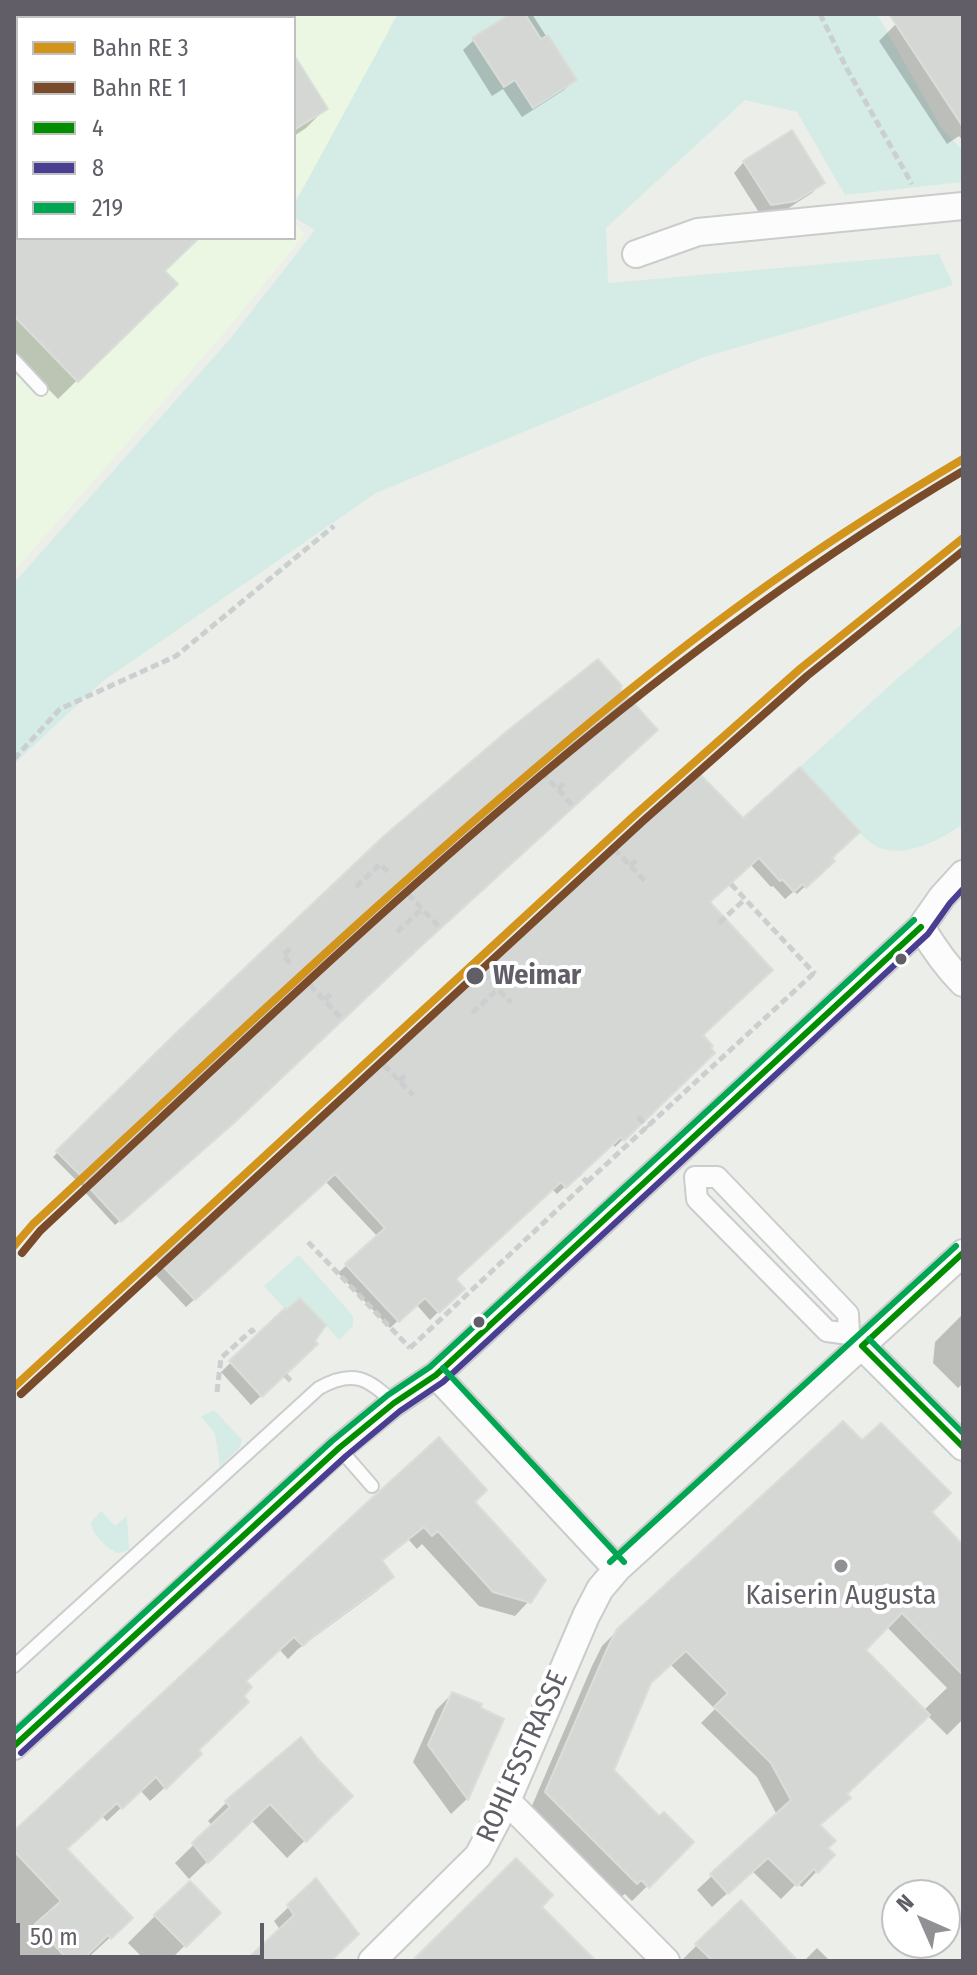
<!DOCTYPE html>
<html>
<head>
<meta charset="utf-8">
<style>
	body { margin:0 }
	#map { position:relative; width:977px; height:1975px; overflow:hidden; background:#ebeee9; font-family:"Fira Sans Condensed",sans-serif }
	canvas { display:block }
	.frame { position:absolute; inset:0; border:16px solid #615e67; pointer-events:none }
	.legend { position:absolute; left:16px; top:16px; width:280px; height:224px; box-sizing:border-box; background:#fff; border:2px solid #c0bfc2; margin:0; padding:10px 14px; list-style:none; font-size:24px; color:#615e67 }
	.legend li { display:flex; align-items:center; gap:16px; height:40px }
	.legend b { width:40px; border:2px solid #c0bfc2 }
	.north { position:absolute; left:881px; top:1879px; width:80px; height:80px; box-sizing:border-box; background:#fff; border:2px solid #c0bfc2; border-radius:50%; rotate:315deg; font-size:22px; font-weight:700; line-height:32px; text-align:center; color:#615e67 }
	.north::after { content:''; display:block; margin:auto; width:28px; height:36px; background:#919094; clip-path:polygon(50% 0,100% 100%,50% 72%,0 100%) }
	.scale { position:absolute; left:16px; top:1923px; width:248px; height:36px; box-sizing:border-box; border:4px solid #615e67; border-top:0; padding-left:10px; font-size:24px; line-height:28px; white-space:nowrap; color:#615e67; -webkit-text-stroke:6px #fff; paint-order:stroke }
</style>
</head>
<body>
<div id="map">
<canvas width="977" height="1975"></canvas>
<div class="frame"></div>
<ul class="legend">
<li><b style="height:10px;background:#d2941a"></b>Bahn RE 3</li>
<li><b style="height:10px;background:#7a4b2a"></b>Bahn RE 1</li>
<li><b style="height:10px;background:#008e00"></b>4</li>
<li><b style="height:10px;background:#493e92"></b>8</li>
<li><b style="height:10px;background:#00a651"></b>219</li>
</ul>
<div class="north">N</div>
<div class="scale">50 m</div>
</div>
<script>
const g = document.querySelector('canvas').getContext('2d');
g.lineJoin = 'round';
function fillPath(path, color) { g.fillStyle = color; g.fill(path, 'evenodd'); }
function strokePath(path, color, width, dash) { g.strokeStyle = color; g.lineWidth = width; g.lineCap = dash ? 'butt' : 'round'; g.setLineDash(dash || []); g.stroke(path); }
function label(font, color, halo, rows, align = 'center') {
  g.font = font + ' "Fira Sans Condensed",sans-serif'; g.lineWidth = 8; g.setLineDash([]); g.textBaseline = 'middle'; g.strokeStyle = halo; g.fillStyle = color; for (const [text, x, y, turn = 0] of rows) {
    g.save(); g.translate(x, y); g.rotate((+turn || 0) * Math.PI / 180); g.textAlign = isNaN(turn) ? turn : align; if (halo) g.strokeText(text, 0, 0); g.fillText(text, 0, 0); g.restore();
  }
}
fillPath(new Path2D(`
	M14 14H157L159 18H18V238H294V223L305 234 225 332 14 571Z
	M178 14H396L344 125 294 201V18H180Z`), '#ebf7e2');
fillPath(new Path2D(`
	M398 14H877L942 129 963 151V182L845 195 797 112 745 100 606 228 608 283 939 254 953 285 704 357 376 493 103 681 14 764V583L230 339 315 230 294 217V205Z
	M963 623V824C941 839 908 858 880 848 862 841 815 784 800 767L898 678Z
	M299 1255 353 1316V1326L339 1340 301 1298 286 1310 264 1286Z
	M214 1410 242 1440 240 1447 220 1467 215 1433 201 1417Z
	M101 1511 115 1526 127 1516 129 1550 119 1553 115 1552C105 1546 92 1534 91 1522Z`), '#d5ebe5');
fillPath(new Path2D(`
	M24 14H266L268 18H27Z
	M514 14H532L574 80 564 90 522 117 503 89 492 96 463 50 474 40Z
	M911 14H963V141L959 136 947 144 879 41 896 24Z
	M294 59 325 109 306 128 294 136Z
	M14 150 18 154V238H197L162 272 175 284 58 399 14 354Z
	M744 162 822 183 812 193 784 211 760 214 734 173Z
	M743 821 830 858 832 861 797 894 794 891 785 899 773 886 771 887 750 864 708 903 700 1035 712 1052 615 1147 612 1143 557 1194 551 1188 453 1279 462 1289 430 1320 416 1304 390 1328 338 1273 378 1237 325 1181 186 1307 152 1271 367 1076Z
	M411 953 226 1127 115 1225 82 1189 84 1188 53 1157 176 1035Z
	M284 1311 306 1354 251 1405 221 1372Z
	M963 1314V1383L958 1388 933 1363 935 1342Z
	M472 1502 529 1601 515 1616 479 1606 422 1544 417 1549 409 1540 381 1562 392 1577 377 1591 298 1649 288 1659 279 1649 244 1681 185 1769 150 1801 140 1790 107 1821 102 1816 65 1849 116 1932 91 1955 97 1961H14V1834L361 1510Z
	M929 1512 963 1548V1719L947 1735 927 1715 845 1794 818 1826 825 1848 832 1855 802 1887 797 1883 781 1899 752 1871 712 1907 697 1890 777 1815 757 1777 701 1723 715 1709 670 1664 655 1669 611 1771 659 1819 692 1842 632 1901 625 1894 621 1897 531 1808 592 1666 602 1646 618 1630ZM886 1626 947 1688 923 1711 863 1650Z
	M452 1694 478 1710 501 1720 467 1799 451 1814 413 1762 436 1710Z
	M301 1739 350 1796 287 1858 251 1820 189 1879 175 1863 213 1826 208 1821 226 1803Z
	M316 1881 329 1961H250L281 1931 274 1921Z
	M218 1913 169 1961H146L128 1943 155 1916Z
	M697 1945 795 1961H683L682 1960Z
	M817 1948 830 1961H804Z`), '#0003');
const building = new Path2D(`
	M510 14H525L541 39 548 35 577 80 533 108 515 80 504 87 472 38Z
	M889 14H963V127Z
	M294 55 328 109 294 130Z
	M792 130 825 183 796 201 771 205 743 161Z
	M14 238H199L165 271 178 284 78 382 14 316Z
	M598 659 622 686 620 688 658 730 418 949 234 1123 121 1222 85 1183 87 1182 56 1151 175 1034 385 835 507 731Z
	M800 767 860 832 832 858 835 861 806 888 803 884 794 892 782 879 780 881 759 858 710 902 773 970 703 1035 713 1046 711 1048 715 1053 624 1141 621 1137 566 1188 561 1182 456 1279 465 1289 439 1313 425 1298 399 1322 345 1264 385 1228 335 1174 195 1300 158 1261 366 1075 696 770 743 818Z
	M300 1298 326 1325 315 1341 318 1344 262 1397 229 1361 285 1308 286 1310Z
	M843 1421 862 1440 881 1423 951 1493 932 1512 963 1545V1675L902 1613 866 1650 930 1715 847 1794 851 1798 820 1825 836 1841 828 1848 835 1855 818 1873 814 1869 797 1886 768 1858 728 1894 710 1874 791 1800 771 1763 714 1707 728 1693 686 1651 651 1683 614 1770 659 1816 664 1812 694 1842 649 1888 641 1880 637 1884 545 1792 607 1649 617 1629Z
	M439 1437 487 1490 475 1502 546 1580 531 1603 493 1592 438 1531 432 1536 424 1527 382 1560 394 1577 315 1635 303 1646 294 1637 246 1681 252 1687 244 1696 249 1702 199 1750 202 1754 166 1789 156 1777 122 1809 117 1803 67 1849 133 1918 111 1939 108 1935 81 1961H69L35 1924 61 1901 14 1851V1831L360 1509Z
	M452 1692 482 1704 481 1708 504 1719 468 1800 428 1745Z
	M301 1737 318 1759 353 1796 306 1842 270 1804 208 1863 192 1843 230 1807 225 1801Z
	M516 1858 553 1895 542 1907 596 1961H412Z
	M316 1878 359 1934 331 1961H245L294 1915 287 1905Z
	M190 1881 221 1913 186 1947 154 1915Z
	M741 1900 798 1961H713L695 1944Z`);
fillPath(building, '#d5d7d4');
strokePath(building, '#daded8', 2);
const service = new Path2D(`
	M14 360 41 389
	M339 1448 372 1486
	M14 1666 319 1388C353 1369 368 1378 394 1403`);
const pedestrian = new Path2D(`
	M695 1177H717L848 1314 849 1334 827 1331 697 1199Z`);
const minor = new Path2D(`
	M636 254 698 232 963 206
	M921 927C933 947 946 966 963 983
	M862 1346 963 1447
	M436 1375 617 1569
	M14 1746 339 1448 394 1403 436 1375 921 927 942 897 963 874
	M507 1801 666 1961
	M372 1961 478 1856 507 1801 586 1616 600 1589 617 1569 963 1253`);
strokePath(service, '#cbcccc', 16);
strokePath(pedestrian, '#cbcccc', 24);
strokePath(minor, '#cbcccc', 30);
strokePath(new Path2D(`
	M820 14 847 69 912 184
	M14 759 60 709 176 656 334 526
	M542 772 572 805
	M558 789 567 781
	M614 849 646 882
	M630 866 639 858
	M731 884 815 974
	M356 887 380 864 389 873
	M408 894 439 927
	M719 923 745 899
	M397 932 422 909
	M290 963 283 955 292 947
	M483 973 511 1003
	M310 985 341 1018
	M325 1000 333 992
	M472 1013 498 989
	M384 1065 413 1095
	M399 1081 408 1073
	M638 1117 648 1128
	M587 1182 814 973
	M308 1242 410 1348
	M410 1348 587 1182 580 1175
	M285 1375 293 1383
	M217 1392 221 1358 252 1330 254 1333`), '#cccfd0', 5, [8, 4]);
strokePath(service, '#fcfcfc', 12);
strokePath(pedestrian, '#fcfcfc', 20);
strokePath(minor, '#fcfcfc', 26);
strokePath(new Path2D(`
	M862 1346 963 1447
	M862 1346 963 1253
	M14 1746 339 1448 394 1403 436 1375 921 927`), '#008e00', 6);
strokePath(new Path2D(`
	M21 1753 346 1456 400 1411 443 1382 928 934 950 903 963 889`), '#493e92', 6);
strokePath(new Path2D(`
	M869 1339 963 1433
	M443 1368 624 1562
	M610 1562 956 1246
	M14 1732 332 1441 388 1395 430 1367 914 920`), '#00a651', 6);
strokePath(new Path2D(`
	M14 1246 33 1224C180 1088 325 950 476 819 577 732 679 646 789 570 846 530 904 494 963 459
	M14 1387 636 814 801 668 963 538`), '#d2941a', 8);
strokePath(new Path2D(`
	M22 1253 40 1231C332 960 619 674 963 471
	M21 1394 643 821 807 676 963 551`), '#7a4b2a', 8);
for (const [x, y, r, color] of [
	[901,959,7,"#615e67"],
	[475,976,10,"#615e67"],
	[479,1322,7,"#615e67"],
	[841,1566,8,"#919094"]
]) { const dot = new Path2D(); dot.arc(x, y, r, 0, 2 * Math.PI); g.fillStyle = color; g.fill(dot); strokePath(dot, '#fff', 3); }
label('bold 28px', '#615e67', '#fff', [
	["Weimar",493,976]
], 'left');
label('28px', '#615e67', '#fff', [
	["Kaiserin Augusta",841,1596]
]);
label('28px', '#615e67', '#fff', [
	["ROHLFSSTRASSE",523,1757,-66]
]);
</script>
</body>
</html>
